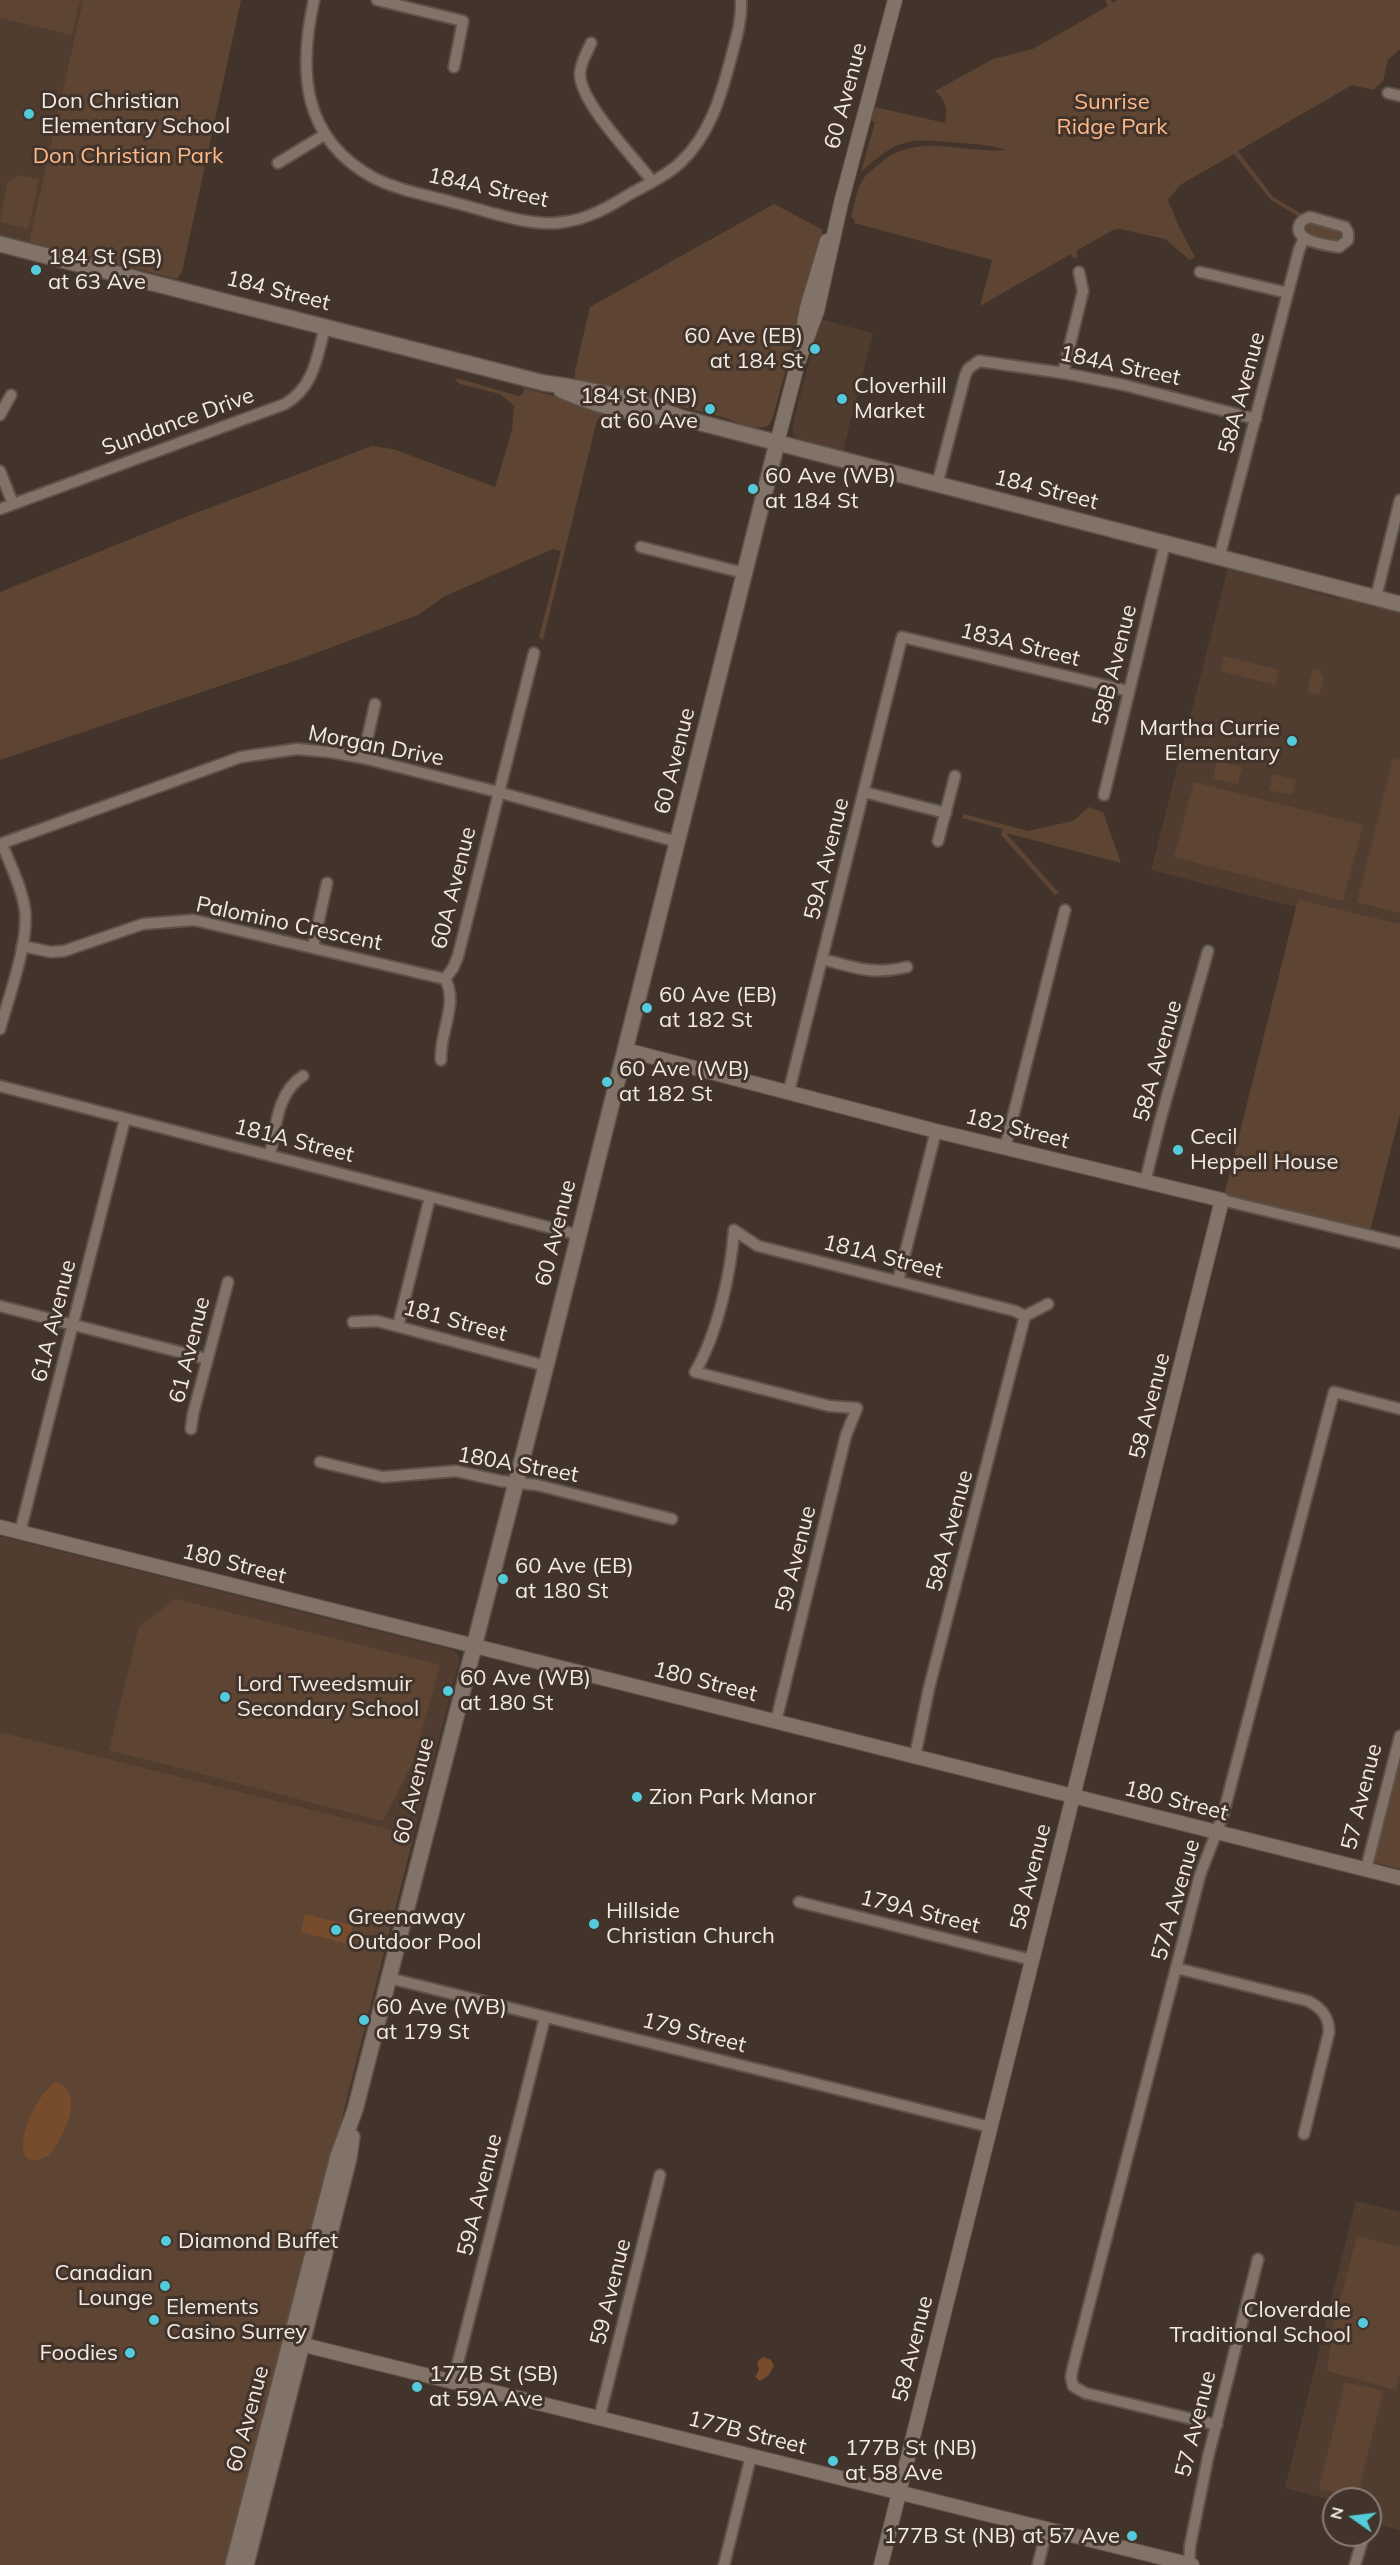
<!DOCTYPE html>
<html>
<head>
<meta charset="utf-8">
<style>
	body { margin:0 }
	#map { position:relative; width:1400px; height:2565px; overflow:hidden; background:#42342b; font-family:Mulish,sans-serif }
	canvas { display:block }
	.north { position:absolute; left:1322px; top:2487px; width:60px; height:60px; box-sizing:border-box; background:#42342b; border:2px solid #897d75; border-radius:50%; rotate:284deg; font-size:16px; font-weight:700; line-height:24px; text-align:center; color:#f3eae4 }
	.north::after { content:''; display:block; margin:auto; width:21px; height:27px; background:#53cbda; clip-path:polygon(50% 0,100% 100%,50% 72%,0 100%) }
</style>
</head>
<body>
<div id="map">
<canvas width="1400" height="2565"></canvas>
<div class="north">N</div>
</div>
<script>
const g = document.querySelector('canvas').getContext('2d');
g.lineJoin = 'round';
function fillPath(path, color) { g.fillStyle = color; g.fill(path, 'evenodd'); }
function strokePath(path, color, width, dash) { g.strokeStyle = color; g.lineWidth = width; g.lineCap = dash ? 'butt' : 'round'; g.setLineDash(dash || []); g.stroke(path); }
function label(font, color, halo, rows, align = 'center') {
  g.font = font + ' Mulish,sans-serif'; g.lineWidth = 6; g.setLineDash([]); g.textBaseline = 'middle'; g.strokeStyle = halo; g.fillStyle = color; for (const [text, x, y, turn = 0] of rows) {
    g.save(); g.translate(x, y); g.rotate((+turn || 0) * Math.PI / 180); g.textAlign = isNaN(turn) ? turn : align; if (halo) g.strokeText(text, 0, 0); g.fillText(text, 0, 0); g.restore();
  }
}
fillPath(new Path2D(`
	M0 0H83L29 242 0 235Z
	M820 319 873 333 843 451 799 440 793 434V424Z
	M1228 568 1338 599 1345 597 1400 611V924L1298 899 1296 907 1151 870Z
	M0 1536 453 1650 458 1655 459 1663 414 1835 0 1732Z
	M1356 2201 1400 2212V2530L1375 2524 1370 2521V2499H1334V2501L1285 2488Z`), '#503d2f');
fillPath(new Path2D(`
	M0 0H80L72 35 0 18Z
	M83 0H241L182 272 177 279 29 242Z
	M1105 0H1111L1113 3 1118 0H1400V49L1388 60 1383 81 1373 90 1352 85 1238 151 1273 197 1304 215 1301 218 1271 200 1234 154 1180 185 1168 200 1179 227 1195 257 1190 260 1165 239 1120 229 1113 230 1076 251 1078 257 1073 258 1071 254 980 306 992 260 854 223 855 220 851 217C854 206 856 191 862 181 865 175 872 170 878 165 914 131 963 154 1006 150 991 145 976 144 960 143 910 138 899 137 861 172L875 122 871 121 875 107 945 123C948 108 946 101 935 91L993 59 1033 49 1108 6Z
	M19 175 39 179 28 229 0 222 7 184Z
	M774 204 823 230 773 417 769 425C756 432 739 423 726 418L575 381V371L590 307Z
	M1312 223 1342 231 1344 237 1340 242H1336L1310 236 1307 233 1306 227Z
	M457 378 518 396 522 395 524 388 607 410 597 420 543 640 539 637 561 551 553 549 445 596 418 615 300 659 0 760V592L178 520 372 446 393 449 495 487 512 430 514 406 500 394 460 384 455 380Z
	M1224 656 1279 670 1275 685 1221 671Z
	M1313 669 1321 671 1320 675 1324 677 1319 695 1307 692Z
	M1393 758 1400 760V913L1357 902Z
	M1217 761 1242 767 1238 784 1213 778Z
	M1273 774 1296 780 1292 795 1269 790Z
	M1194 782 1363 825 1343 901 1174 857Z
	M1089 807 1103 812 1121 863 1006 833 1059 893 1055 895 1001 835 1003 829 962 818 964 814 1028 831 1073 821Z
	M1298 899 1400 924V1114L1370 1231 1224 1196Z
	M175 1599 440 1665 413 1762 383 1821 109 1750 139 1627Z
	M0 1732 414 1835 228 2565H0Z
	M1400 1748V1869L1376 1863 1373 1859Z
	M1357 2236 1400 2247V2373L1396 2390 1327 2371 1333 2328Z
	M1345 2382 1383 2391 1357 2498 1319 2489Z`), '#5e4533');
fillPath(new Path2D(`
	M305 1914 353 1926 348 1944 301 1932Z
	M56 2082C87 2094 63 2137 50 2155L38 2160 28 2159C12 2143 40 2090 56 2082Z
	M763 2357 771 2360 774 2366 768 2376 760 2381 755 2377 759 2370 757 2362Z`), '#764c2d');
const minor = new Path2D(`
	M314 0C298 72 302 139 374 178 398 190 426 195 452 202 485 210 531 228 564 222 588 219 609 207 630 194 646 185 666 176 680 163 710 135 721 96 731 58 736 39 742 20 741 0
	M377 0 463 21 454 67
	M591 43C587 53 580 63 580 74 580 103 634 157 652 181
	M1388 93 1400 96
	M278 163 324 135
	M1310 217 1345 227 1348 233V240L1339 247C1328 245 1295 242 1299 226 1301 220 1305 219 1310 217Z
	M1200 272 1288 293
	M1063 373 1083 291 1079 272
	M0 415 11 395
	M0 471 13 504
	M937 485 965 376 968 369 979 361 1063 373 1124 385 1256 419
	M0 509 285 404C314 387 317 357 325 327
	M641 547 744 573
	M1219 558 1299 250 1304 238
	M1376 597 1400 500
	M363 758 375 704
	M864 792 946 813
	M1104 795 1165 543
	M938 841 955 776
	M0 844 241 757 297 749 330 752 363 758 498 792 678 842
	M22 946 51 952 64 951 143 924 194 920 445 979
	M313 947 327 883
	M822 959C856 968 872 975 907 967
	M445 979 453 968 458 956 534 653
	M0 1029C9 996 29 942 25 910 22 888 10 864 2 844
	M441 1060C439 1033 459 1003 445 979
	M0 1086 579 1235
	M789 1091 902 637 1129 691
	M1005 1148 1065 910
	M270 1155C276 1127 277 1092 303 1076
	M1145 1182 1160 1121 1208 951
	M1222 1200 1400 1243
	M734 1230C731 1273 717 1335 695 1372L829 1406 857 1408 846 1435 776 1721
	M734 1230 758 1246 1015 1311 1025 1316
	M898 1281 936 1131
	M0 1306 207 1359
	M1025 1316 1048 1304
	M353 1322 377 1321 546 1366
	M398 1326 430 1197
	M191 1429 193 1414 228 1282
	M320 1462 383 1477 456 1471 501 1481 537 1485 672 1519
	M20 1532 125 1119
	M915 1756 929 1688 1025 1316
	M1366 1869 1400 1736
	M799 1902 1032 1960
	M1176 1968 1308 2001C1322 2008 1329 2017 1329 2032L1304 2134
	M389 1978 990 2127
	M453 2382 545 2017
	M599 2419 660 2175
	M1217 2425 1085 2393 1073 2386 1071 2377 1073 2367 1200 1875 1223 1815 1334 1392 1400 1409
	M1189 2564 1190 2546 1208 2457 1258 2259
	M724 2565 751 2456
	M1038 2565 1047 2529
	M1355 2565 1364 2535`);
const tertiary = new Path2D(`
	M803 330 807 308 827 241
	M797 365 817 311 841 203 895 0
	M777 443 799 358
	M626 1050 936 1131 1222 1200 881 2565
	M0 1527 1400 1878
	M292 2342 1192 2565`);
const secondary = new Path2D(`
	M0 244 544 383C592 389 637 400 682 418L1400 604
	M561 390C593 404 630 414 665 417
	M233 2565 338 2156 355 2110 546 1366 777 443
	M246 2565 349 2158 352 2137`);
strokePath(minor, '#5d5249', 14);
strokePath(tertiary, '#5d5249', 16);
strokePath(secondary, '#5d5249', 18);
strokePath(minor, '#827368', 10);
strokePath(tertiary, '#827368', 14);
strokePath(secondary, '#827368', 15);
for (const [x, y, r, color] of [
	[29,114,6,"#53cbda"],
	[36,270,6,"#53cbda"],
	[815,349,6,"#53cbda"],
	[842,399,6,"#53cbda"],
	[710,409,6,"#53cbda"],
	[753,489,6,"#53cbda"],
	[1292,741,6,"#53cbda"],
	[647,1008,6,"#53cbda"],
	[607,1082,6,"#53cbda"],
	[1178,1150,6,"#53cbda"],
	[503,1579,6,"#53cbda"],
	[448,1691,6,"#53cbda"],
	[225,1697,6,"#53cbda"],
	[637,1797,6,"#53cbda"],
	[594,1924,6,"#53cbda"],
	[336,1930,6,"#53cbda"],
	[364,2020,6,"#53cbda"],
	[166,2241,6,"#53cbda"],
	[165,2286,6,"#53cbda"],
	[154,2320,6,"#53cbda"],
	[1363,2323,6,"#53cbda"],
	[130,2353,6,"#53cbda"],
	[417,2387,6,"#53cbda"],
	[833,2461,6,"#53cbda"],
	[1132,2536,6,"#53cbda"]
]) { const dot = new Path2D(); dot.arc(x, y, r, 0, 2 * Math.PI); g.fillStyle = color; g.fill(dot); strokePath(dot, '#42342b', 2); }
label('22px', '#f3eae4', '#42342b', [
	["60 Avenue",846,96,-75],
	["184A Street",488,188,12],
	["184 Street",278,291,14],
	["184A Street",1120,366,12],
	["58A Avenue",1242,393,-75],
	["Sundance Drive",178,422,-20],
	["184 Street",1046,490,14],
	["183A Street",1020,645,14],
	["58B Avenue",1115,665,-76],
	["Morgan Drive",376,746,11],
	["60 Avenue",675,761,-76],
	["59A Avenue",827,859,-76],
	["60A Avenue",454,888,-76],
	["Palomino Crescent",289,924,12],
	["58A Avenue",1158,1061,-74],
	["182 Street",1017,1129,14],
	["181A Street",294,1141,14],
	["60 Avenue",556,1233,-76],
	["181A Street",883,1257,14],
	["61A Avenue",54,1321,-76],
	["181 Street",455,1321,15],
	["61 Avenue",190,1350,-76],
	["58 Avenue",1150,1406,-76],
	["180A Street",518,1465,10],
	["58A Avenue",950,1531,-75],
	["59 Avenue",796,1559,-76],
	["180 Street",234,1564,14],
	["180 Street",705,1682,14],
	["60 Avenue",414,1791,-76],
	["57 Avenue",1362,1797,-76],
	["180 Street",1176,1801,14],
	["58 Avenue",1031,1877,-76],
	["57A Avenue",1176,1900,-74],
	["179A Street",920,1912,14],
	["179 Street",694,2033,14],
	["59A Avenue",480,2195,-76],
	["59 Avenue",611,2292,-76],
	["58 Avenue",913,2349,-76],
	["60 Avenue",248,2419,-75],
	["57 Avenue",1196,2424,-76],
	["177B Street",747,2433,14]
]);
label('22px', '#f3eae4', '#42342b', [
	["Don Christian",41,101],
	["Elementary School",41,126],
	["184 St (SB)",48,257],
	["at 63 Ave",48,282],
	["60 Ave (EB)",803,336,"right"],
	["at 184 St",803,361,"right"],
	["Cloverhill",854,386],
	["Market",854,411],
	["184 St (NB)",698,396,"right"],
	["at 60 Ave",698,421,"right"],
	["60 Ave (WB)",765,476],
	["at 184 St",765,501],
	["Martha Currie",1280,728,"right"],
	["Elementary",1280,753,"right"],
	["60 Ave (EB)",659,995],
	["at 182 St",659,1020],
	["60 Ave (WB)",619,1069],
	["at 182 St",619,1094],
	["Cecil",1190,1137],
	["Heppell House",1190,1162],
	["60 Ave (EB)",515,1566],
	["at 180 St",515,1591],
	["60 Ave (WB)",460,1678],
	["at 180 St",460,1703],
	["Lord Tweedsmuir",237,1684],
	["Secondary School",237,1709],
	["Zion Park Manor",649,1797],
	["Hillside",606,1911],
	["Christian Church",606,1936],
	["Greenaway",348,1917],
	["Outdoor Pool",348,1942],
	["60 Ave (WB)",376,2007],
	["at 179 St",376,2032],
	["Diamond Buffet",178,2241],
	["Canadian",153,2273,"right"],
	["Lounge",153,2298,"right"],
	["Elements",166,2307],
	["Casino Surrey",166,2332],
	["Cloverdale",1351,2310,"right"],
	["Traditional School",1351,2335,"right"],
	["Foodies",118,2353,"right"],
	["177B St (SB)",429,2374],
	["at 59A Ave",429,2399],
	["177B St (NB)",845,2448],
	["at 58 Ave",845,2473],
	["177B St (NB) at 57 Ave",1120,2536,"right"]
], 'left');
label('22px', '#ffba89', '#42342b', [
	["Sunrise",1112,102],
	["Ridge Park",1112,127],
	["Don Christian Park",128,156]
]);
</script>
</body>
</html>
